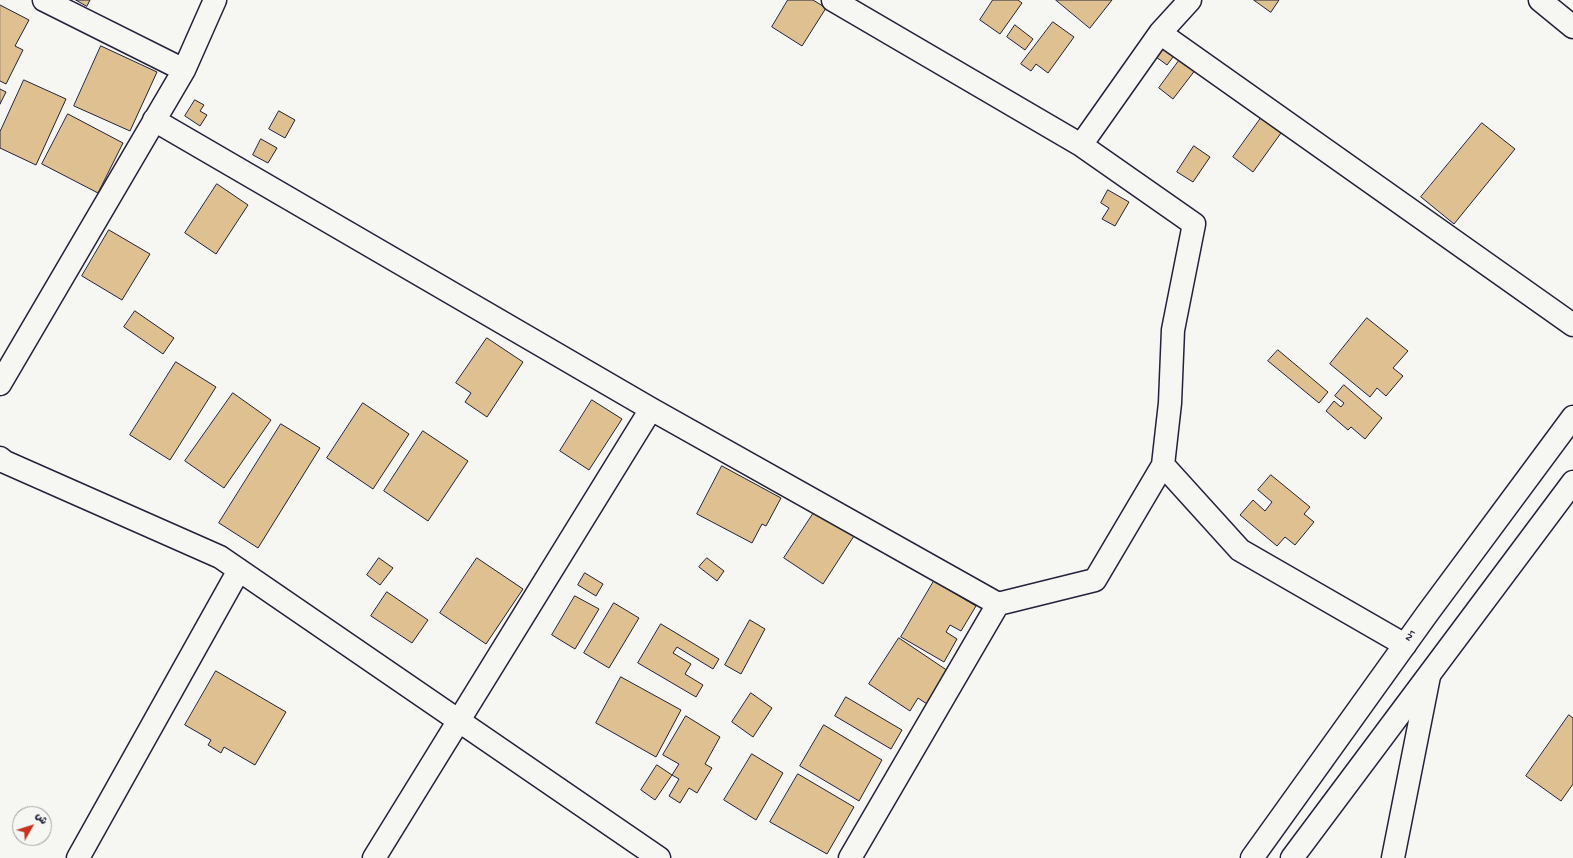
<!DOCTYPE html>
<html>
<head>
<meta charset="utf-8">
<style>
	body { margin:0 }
	#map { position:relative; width:1573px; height:858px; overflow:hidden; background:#f6f6f2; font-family:"Gochi Hand","Playpen Sans Arabic",sans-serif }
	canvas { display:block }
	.north { position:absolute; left:12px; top:806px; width:40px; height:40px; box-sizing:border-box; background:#f6f6f2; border:1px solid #a1a1a9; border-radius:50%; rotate:51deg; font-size:11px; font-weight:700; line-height:16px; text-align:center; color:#22223b }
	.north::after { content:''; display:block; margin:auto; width:14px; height:18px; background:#c8321e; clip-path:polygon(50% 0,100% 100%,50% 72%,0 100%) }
</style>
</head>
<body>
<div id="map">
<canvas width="1573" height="858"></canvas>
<div class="north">ش</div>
</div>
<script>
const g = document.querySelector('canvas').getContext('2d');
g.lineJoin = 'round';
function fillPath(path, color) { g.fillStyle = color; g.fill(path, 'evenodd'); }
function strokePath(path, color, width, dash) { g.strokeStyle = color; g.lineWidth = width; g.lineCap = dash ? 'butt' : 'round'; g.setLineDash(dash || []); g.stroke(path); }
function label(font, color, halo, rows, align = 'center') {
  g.font = font + ' "Gochi Hand",sans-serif'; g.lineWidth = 3; g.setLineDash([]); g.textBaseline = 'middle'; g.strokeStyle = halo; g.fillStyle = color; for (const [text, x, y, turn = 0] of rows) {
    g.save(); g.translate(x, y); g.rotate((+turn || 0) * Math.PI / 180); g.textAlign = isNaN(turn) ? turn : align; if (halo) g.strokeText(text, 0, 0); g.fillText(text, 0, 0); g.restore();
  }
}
const building = new Path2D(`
	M76 0H90L87 6Z
	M788 0H813L826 8 802 46 772 27Z
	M993 0H1018L1022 3 1000 34 980 20Z
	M1056 0H1112L1090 28Z
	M1254 0H1279L1271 12Z
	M0 5 29 20 15 46 23 50 6 84 0 81Z
	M1053 22 1074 37 1048 73 1036 64 1031 71 1021 64Z
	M1015 25 1033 39 1025 50 1007 37Z
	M1161 42 1176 53 1167 65 1152 54Z
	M101 46 157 72 130 131 74 106Z
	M1181 58 1196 69 1173 99 1159 88Z
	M24 80 66 99 36 165 0 148V132Z
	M0 89 6 92 0 104Z
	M195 100 204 105 200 111 207 115 200 126 185 116Z
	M279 111 295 120 285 138 269 129Z
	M68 114 123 143 98 193 42 164Z
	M1261 118 1281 133 1253 172 1233 157Z
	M1482 123 1515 149 1454 224 1421 197Z
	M261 139 277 148 268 163 253 155Z
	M1194 146 1210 157 1193 182 1177 172Z
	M217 184 248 205 216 254 185 233Z
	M1108 190 1129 202 1115 226 1102 219 1109 208 1101 203Z
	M109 230 150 254 122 300 82 276Z
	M135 311 174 338 163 354 124 327Z
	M1367 318 1408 351 1393 368 1403 376 1386 396 1377 388 1370 397 1330 364Z
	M487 338 523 362 487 417 465 402 471 393 456 383Z
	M1278 350 1328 392 1319 403 1268 361Z
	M176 362 216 387 170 460 130 435Z
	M1344 385 1382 418 1365 439 1351 427 1348 430 1326 411 1334 401 1341 407 1344 403 1335 396Z
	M233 393 271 420 224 488 185 461Z
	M592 400 622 419 589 470 560 451Z
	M363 403 409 434 373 489 327 458Z
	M281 424 320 448 258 548 219 523Z
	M423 431 468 461 428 521 384 491Z
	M722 466 781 498 766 526 762 524 752 543 697 514Z
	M1271 475 1310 507 1304 514 1314 522 1295 545 1285 537 1277 546 1240 515 1253 500 1265 511 1272 502 1258 490Z
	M815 511 854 536 823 584 784 558Z
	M379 558 393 568 380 585 367 575Z
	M477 558 523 589 486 644 440 613Z
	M707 558 724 571 717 581 699 567Z
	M585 573 603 584 596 596 578 585Z
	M934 581 976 606 961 631 950 625 946 632 957 639 944 662 901 637Z
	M387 592 428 620 412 643 371 616Z
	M575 596 599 609 575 649 552 635Z
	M614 603 639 618 609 668 584 653Z
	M750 620 765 629 741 674 725 665Z
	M661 624 719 659 713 669 677 647 673 653 691 664 685 674 703 685 696 697 638 663Z
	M899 638 948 671 927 704 918 698 910 711 869 684Z
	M216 671 286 712 255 765 224 747 221 753 208 745 211 740 185 725Z
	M621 677 681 710 656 757 596 723Z
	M751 693 772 708 753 737 732 722Z
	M846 697 902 730 891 749 835 716Z
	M1569 715 1573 718V784L1561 801 1526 776Z
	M686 716 720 737 705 764 712 768 697 793 689 788 680 803 669 796 679 779 672 775 679 764 663 755Z
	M824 725 882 760 859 801 800 766Z
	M752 754 783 773 756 820 724 800Z
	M657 765 672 775 655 800 641 790Z
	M798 774 854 807 827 854 770 822Z`);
fillPath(building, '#dec091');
strokePath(building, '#22223b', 1);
const minor = new Path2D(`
	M44 0 184 70
	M1540 0 1573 27
	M1160 33 1573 325
	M154 120 651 409 998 604 1095 580 1163 465 1170 403 1173 330 1194 224 1081 145 833 0
	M1081 145 1160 33 1190 0
	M0 384 184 70 215 0
	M0 458 5 462 220 557 659 858
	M1163 465 1240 550 1405 645
	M78 858 239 570
	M374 858 651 409
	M850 858 998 604
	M1393 858 1429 676`);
const trunk = new Path2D(`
	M1252 858 1427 614 1573 417
	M1292 858 1573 482`);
strokePath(minor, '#22223b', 25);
strokePath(trunk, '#22223b', 25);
strokePath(minor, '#f6f6f2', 22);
strokePath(trunk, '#f6f6f2', 22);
label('11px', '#22223b', '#f6f6f2', [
	["N1",1411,636,-54]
]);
</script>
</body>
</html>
